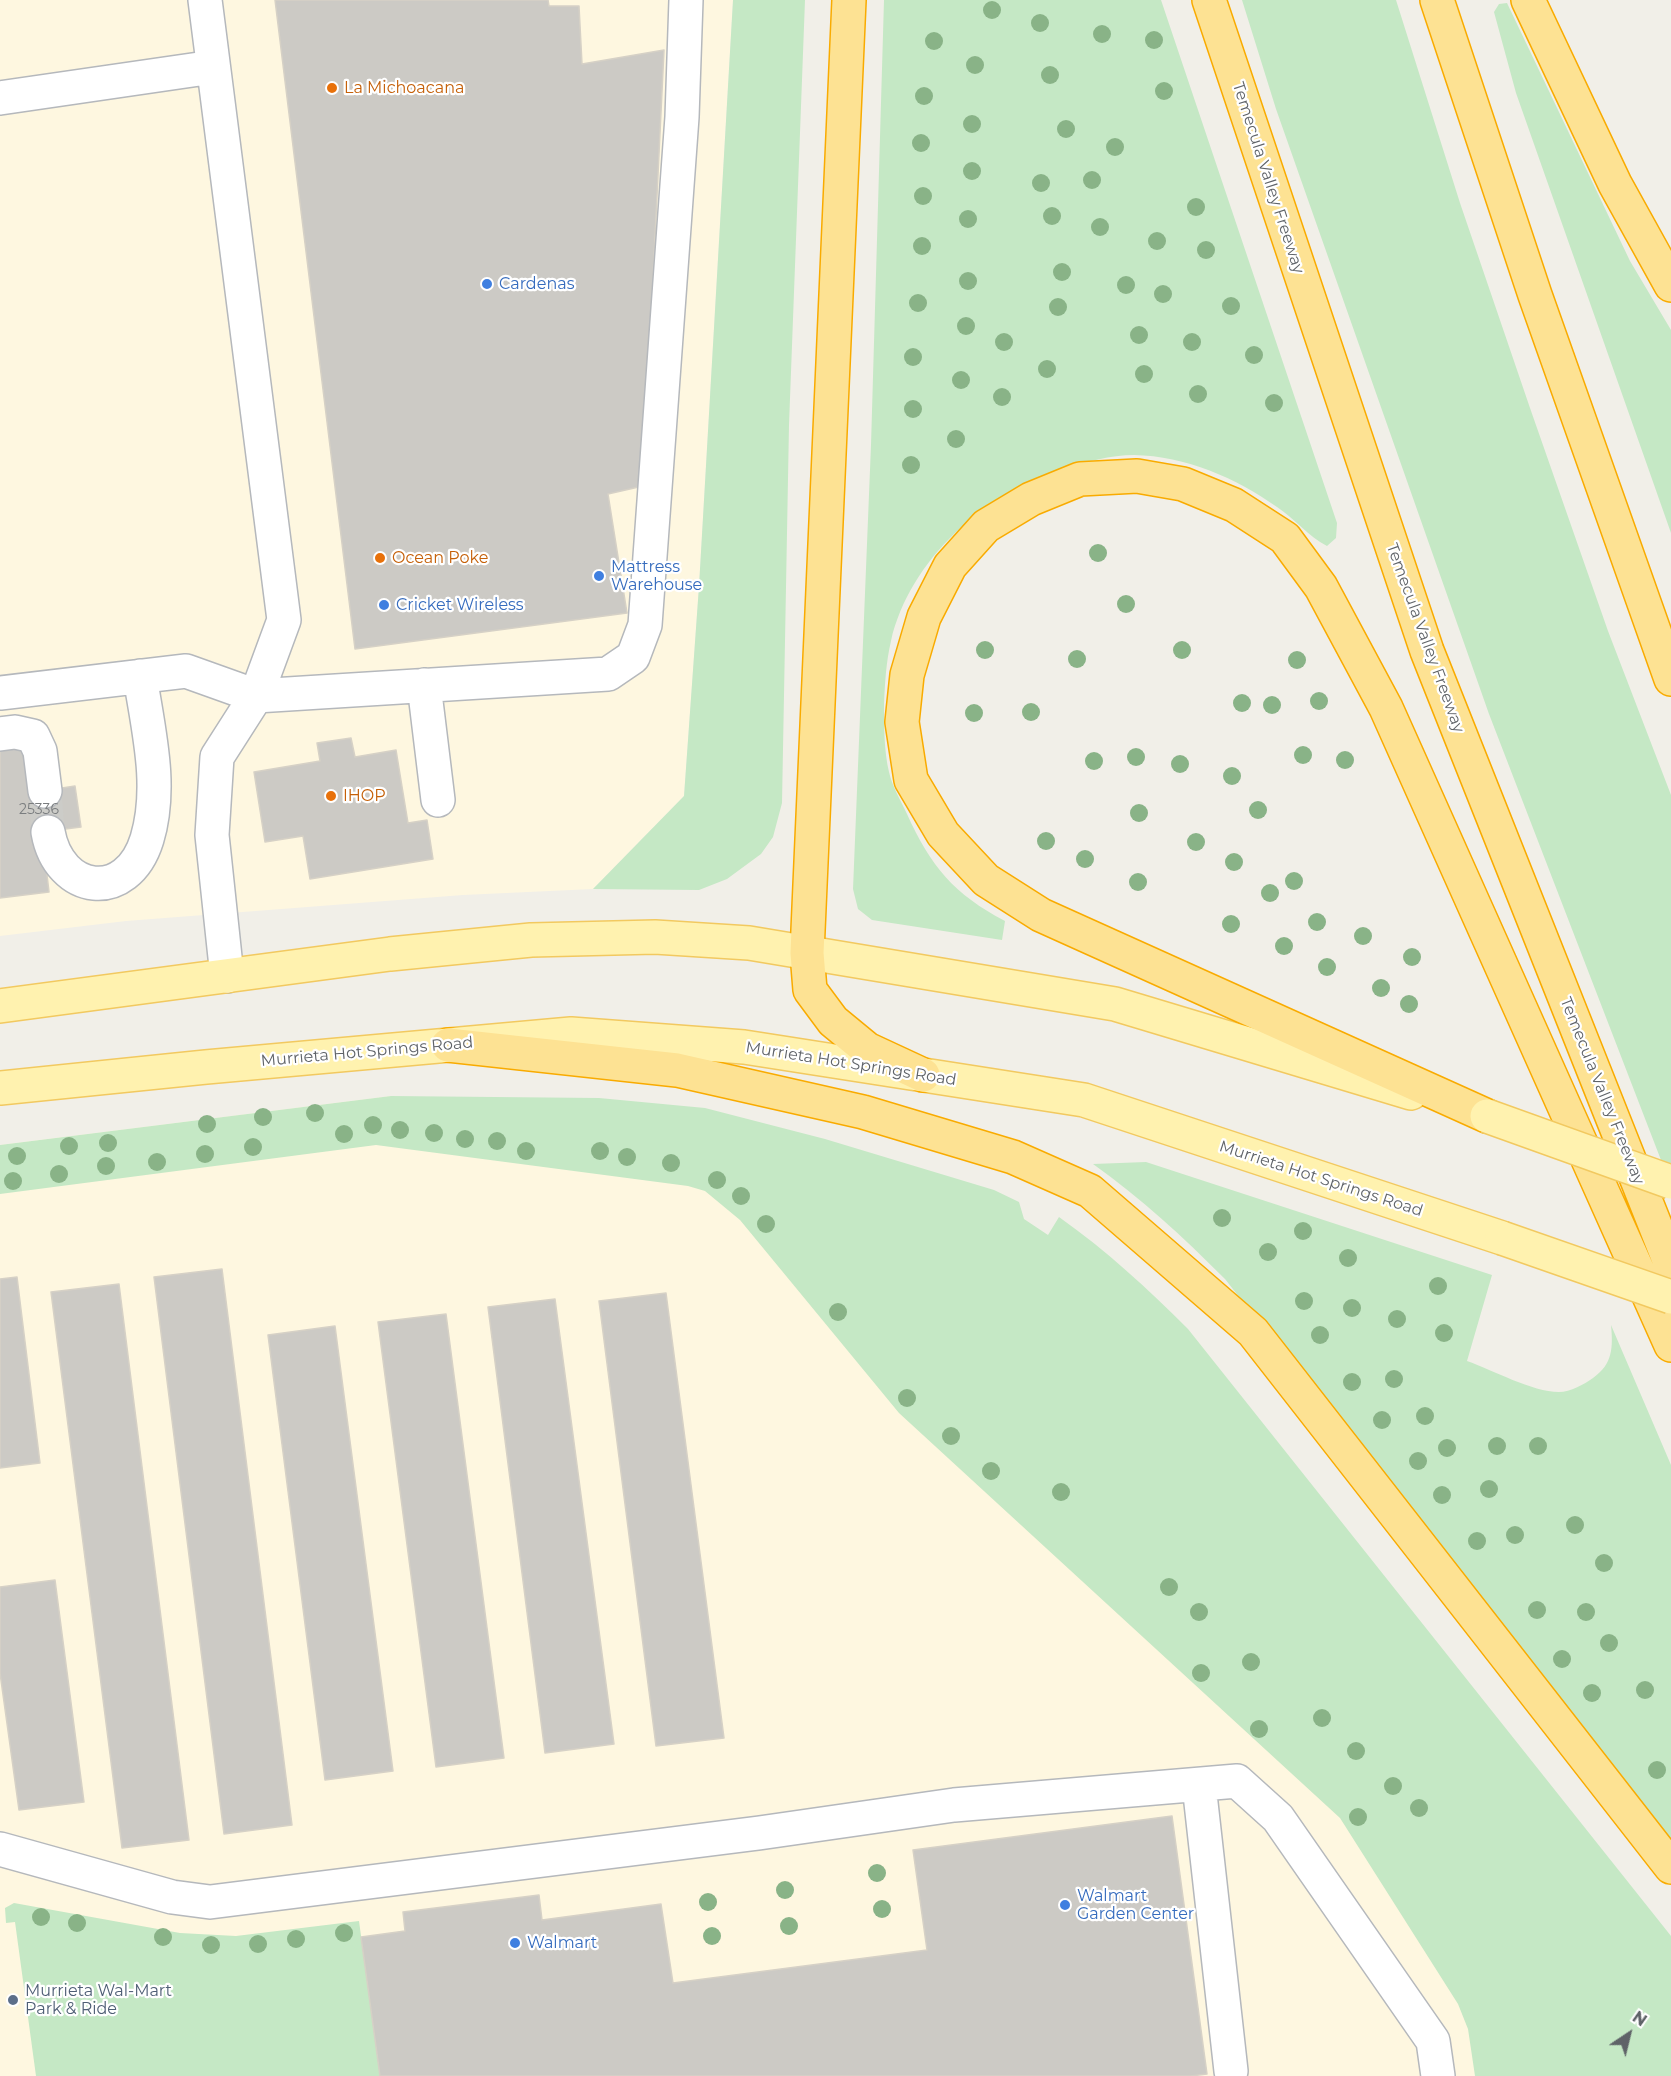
<!DOCTYPE html>
<html>
<head>
<meta charset="utf-8">
<style>
	body { margin:0 }
	#map { position:relative; width:1671px; height:2076px; overflow:hidden; background:#f1efe8; font-family:Montserrat,sans-serif }
	canvas { display:block }
	.north { position:absolute; left:1599px; top:2004px; width:60px; height:60px; -webkit-text-stroke:4px #fff; paint-order:stroke; rotate:35deg; font-size:16px; font-weight:700; line-height:24px; text-align:center; color:#5f6368 }
	.north::after { content:''; display:block; margin:auto; width:21px; height:27px; background:#5f6368; clip-path:polygon(50% 0,100% 100%,50% 72%,0 100%) }
</style>
</head>
<body>
<div id="map">
<canvas width="1671" height="2076"></canvas>
<div class="north">N</div>
</div>
<script>
const g = document.querySelector('canvas').getContext('2d');
g.lineJoin = 'round';
function fillPath(path, color) { g.fillStyle = color; g.fill(path, 'evenodd'); }
function strokePath(path, color, width, dash) { g.strokeStyle = color; g.lineWidth = width; g.lineCap = dash ? 'butt' : 'round'; g.setLineDash(dash || []); g.stroke(path); }
function label(font, color, halo, rows, align = 'center') {
  g.font = font + ' Montserrat,sans-serif'; g.lineWidth = 4.5; g.setLineDash([]); g.textBaseline = 'middle'; g.strokeStyle = halo; g.fillStyle = color; for (const [text, x, y, turn = 0] of rows) {
    g.save(); g.translate(x, y); g.rotate((+turn || 0) * Math.PI / 180); g.textAlign = isNaN(turn) ? turn : align; if (halo) g.strokeText(text, 0, 0); g.fillText(text, 0, 0); g.restore();
  }
}
fillPath(new Path2D(`
	M0 0H733L699 586 684 796 593 889 463 895 126 921 0 936Z
	M391 1096 777 1182 1457 1847 1539 2076H0V1145Z`), '#fef7e0');
fillPath(new Path2D(`
	M733 0H805L789 425 782 803 773 837 761 854 727 879 699 890 593 889 684 796 699 586Z
	M884 0H1161L1337 523 1336 538 1327 546C1308 536 1295 519 1277 507 1236 478 1186 456 1134 455 1111 455 1085 462 1063 469 985 493 910 559 891 641 886 662 885 683 884 704 884 726 884 751 889 772 892 786 901 801 907 814 931 867 954 894 1005 921L1002 940 872 920 858 909 853 889 871 445Z
	M1242 0H1396L1460 203 1530 408 1608 631 1671 795V1186L1489 714 1276 109Z
	M1507 3 1630 261 1671 330V533L1516 93 1494 12 1499 4Z
	M391 1096 599 1098 705 1108 825 1139 994 1190 1019 1202 1024 1219 1048 1235 1059 1217C1107 1251 1147 1288 1188 1329L1671 1936V2076H1475L1468 2029 1458 2004 1340 1818 899 1413 740 1220 705 1191 688 1186 376 1145 0 1194V1145Z
	M1146 1162 1492 1275 1467 1361C1493 1370 1532 1392 1559 1392 1570 1392 1585 1384 1593 1378 1613 1364 1613 1347 1611 1325L1671 1465V1848L1225 1279C1183 1237 1141 1198 1093 1164Z
	M14 1903 180 1933 236 1936 359 1921 380 2076H36L15 1922 6 1923 5 1908Z`), '#c5e8c5');
const building = new Path2D(`
	M275 0H548L549 6H579L582 64 664 50 643 486 608 494 627 613 355 649Z
	M351 738 355 757 396 750 408 823 427 820 433 859 310 879 303 836 265 842 254 772 320 761 317 743Z
	M31 743 36 792 75 786 81 827 42 832 49 892 0 898V747Z
	M222 1269 292 1825 224 1834 154 1277Z
	M17 1277 40 1463 0 1468V1279Z
	M119 1284 189 1840 122 1848 51 1292Z
	M666 1293 724 1738 656 1746 599 1301Z
	M555 1299 614 1744 545 1753 488 1307Z
	M446 1314 504 1758 436 1767 378 1322Z
	M335 1326 393 1771 325 1780 268 1335Z
	M55 1580 84 1802 19 1810 0 1673V1587Z
	M1172 1816 1207 2074 1191 2076H380L361 1937 405 1931 403 1912 539 1895 542 1920 661 1904 673 1983 927 1950 913 1850Z`);
fillPath(building, '#cccac5');
strokePath(building, '#d6d1c6', 1.5);
strokePath(new Path2D(`
	M45 791 48 832`), '#ccccc8', 33, [33, 16]);
const minor = new Path2D(`
	M205 0 284 620 256 696 217 757 212 835 227 976
	M0 98 213 67
	M424 685 438 800
	M0 693 186 671 256 696 608 674 633 657 645 625 682 117 686 0
	M0 734 15 732 33 736 40 751 45 791
	M48 832C59 894 127 904 147 839 163 786 148 729 140 676
	M1199 1785 1231 2071
	M0 1849 172 1897 210 1902 759 1833 954 1805 1237 1781 1278 1818 1433 2041 1438 2076`);
const major = new Path2D(`
	M0 1006 390 954 531 940 655 937 749 943 1115 1004 1411 1093
	M0 1088 206 1067 571 1034 744 1047 1084 1100 1502 1238`);
const highway = new Path2D(`
	M849 0 807 953 810 990 833 1021 867 1049 923 1075
	M1209 0 1427 651 1671 1265
	M1437 0 1535 295 1671 679
	M1528 0 1615 184 1671 285
	M448 1045 677 1070 863 1112 1013 1157 1090 1191 1253 1332 1671 1867
	M1487 1116 1041 915 986 880 943 834 911 780 902 722 907 675 924 617 950 566 986 526 1031 499 1080 479 1137 476 1183 484 1234 505 1285 538 1321 587 1386 708 1671 1345`);
strokePath(minor, '#b5b8bc', 36);
strokePath(major, '#f2c960', 36);
strokePath(highway, '#f9ab00', 36);
strokePath(minor, '#fff', 33);
strokePath(major, '#fff2af', 33);
strokePath(highway, '#fde293', 33);
const majorBridge = new Path2D(`
	M1487 1116 1671 1182
	M1502 1238 1671 1297`);
strokePath(majorBridge, '#f2c960', 36, []);
strokePath(majorBridge, '#fff2af', 33);
g.fillStyle = '#89b387';
for (const [x, y] of [
	[992,10],
	[1040,23],
	[1102,34],
	[1154,40],
	[934,41],
	[975,65],
	[1050,75],
	[1164,91],
	[924,96],
	[972,124],
	[1066,129],
	[921,143],
	[1115,147],
	[972,171],
	[1092,180],
	[1041,183],
	[923,196],
	[1196,207],
	[1052,216],
	[968,219],
	[1100,227],
	[1157,241],
	[922,246],
	[1206,250],
	[1062,272],
	[968,281],
	[1126,285],
	[1163,294],
	[918,303],
	[1231,306],
	[1058,307],
	[966,326],
	[1139,335],
	[1004,342],
	[1192,342],
	[1254,355],
	[913,357],
	[1047,369],
	[1144,374],
	[961,380],
	[1198,394],
	[1002,397],
	[1274,403],
	[913,409],
	[956,439],
	[911,465],
	[1098,553],
	[1126,604],
	[985,650],
	[1182,650],
	[1077,659],
	[1297,660],
	[1319,701],
	[1242,703],
	[1272,705],
	[1031,712],
	[974,713],
	[1303,755],
	[1136,757],
	[1345,760],
	[1094,761],
	[1180,764],
	[1232,776],
	[1258,810],
	[1139,813],
	[1046,841],
	[1196,842],
	[1085,859],
	[1234,862],
	[1294,881],
	[1138,882],
	[1270,893],
	[1317,922],
	[1231,924],
	[1363,936],
	[1284,946],
	[1412,957],
	[1327,967],
	[1381,988],
	[1409,1004],
	[315,1113],
	[263,1117],
	[207,1124],
	[373,1125],
	[400,1130],
	[434,1133],
	[344,1134],
	[465,1139],
	[497,1141],
	[108,1143],
	[69,1146],
	[253,1147],
	[526,1151],
	[600,1151],
	[205,1154],
	[17,1156],
	[627,1157],
	[157,1162],
	[671,1163],
	[106,1166],
	[59,1174],
	[717,1180],
	[13,1181],
	[741,1196],
	[1222,1218],
	[766,1224],
	[1303,1231],
	[1268,1252],
	[1348,1258],
	[1438,1286],
	[1304,1301],
	[1352,1308],
	[838,1312],
	[1397,1319],
	[1444,1333],
	[1320,1335],
	[1394,1379],
	[1352,1382],
	[907,1398],
	[1425,1416],
	[1382,1420],
	[951,1436],
	[1497,1446],
	[1538,1446],
	[1447,1448],
	[1418,1461],
	[991,1471],
	[1489,1489],
	[1061,1492],
	[1442,1495],
	[1575,1525],
	[1515,1535],
	[1477,1541],
	[1604,1563],
	[1169,1587],
	[1537,1610],
	[1199,1612],
	[1586,1612],
	[1609,1643],
	[1562,1659],
	[1251,1662],
	[1201,1673],
	[1645,1690],
	[1592,1693],
	[1322,1718],
	[1259,1729],
	[1356,1751],
	[1657,1770],
	[1393,1786],
	[1419,1808],
	[1358,1817],
	[877,1873],
	[785,1890],
	[708,1902],
	[882,1909],
	[41,1917],
	[77,1923],
	[789,1926],
	[344,1933],
	[712,1936],
	[163,1937],
	[296,1939],
	[258,1944],
	[211,1945]
]) { g.beginPath(); g.arc(x, y, 9, 0, 2 * Math.PI); g.fill(); }
for (const [x, y, r, color] of [
	[332,88,6,"#e8710a"],
	[487,284,6,"#3f7fe0"],
	[380,558,6,"#e8710a"],
	[599,576,6,"#3f7fe0"],
	[384,605,6,"#3f7fe0"],
	[331,796,6,"#e8710a"],
	[1065,1905,6,"#3f7fe0"],
	[515,1943,6,"#3f7fe0"],
	[13,2000,6,"#5c6f8a"]
]) { const dot = new Path2D(); dot.arc(x, y, r, 0, 2 * Math.PI); g.fillStyle = color; g.fill(dot); strokePath(dot, '#fff', 2); }
label('14px', '#7a7d7f', null, [
	["25336",39,810]
]);
label('16px', '#c56008', '#fff', [
	["La Michoacana",344,88],
	["Ocean Poke",392,558],
	["IHOP",343,796]
], 'left');
label('16px', '#5f6368', '#fff', [
	["Temecula Valley Freeway",1268,178,72],
	["Temecula Valley Freeway",1425,638,70],
	["Murrieta Hot Springs Road",367,1052,-5],
	["Murrieta Hot Springs Road",851,1064,9],
	["Temecula Valley Freeway",1602,1091,68],
	["Murrieta Hot Springs Road",1321,1179,18]
]);
label('16px', '#366cbe', '#fff', [
	["Cardenas",499,284],
	["Mattress",611,567],
	["Warehouse",611,585],
	["Cricket Wireless",396,605],
	["Walmart",1077,1896],
	["Garden Center",1077,1914],
	["Walmart",527,1943]
], 'left');
label('16px', '#4e5e75', '#fff', [
	["Murrieta Wal-Mart",25,1991],
	["Park & Ride",25,2009]
], 'left');
</script>
</body>
</html>
